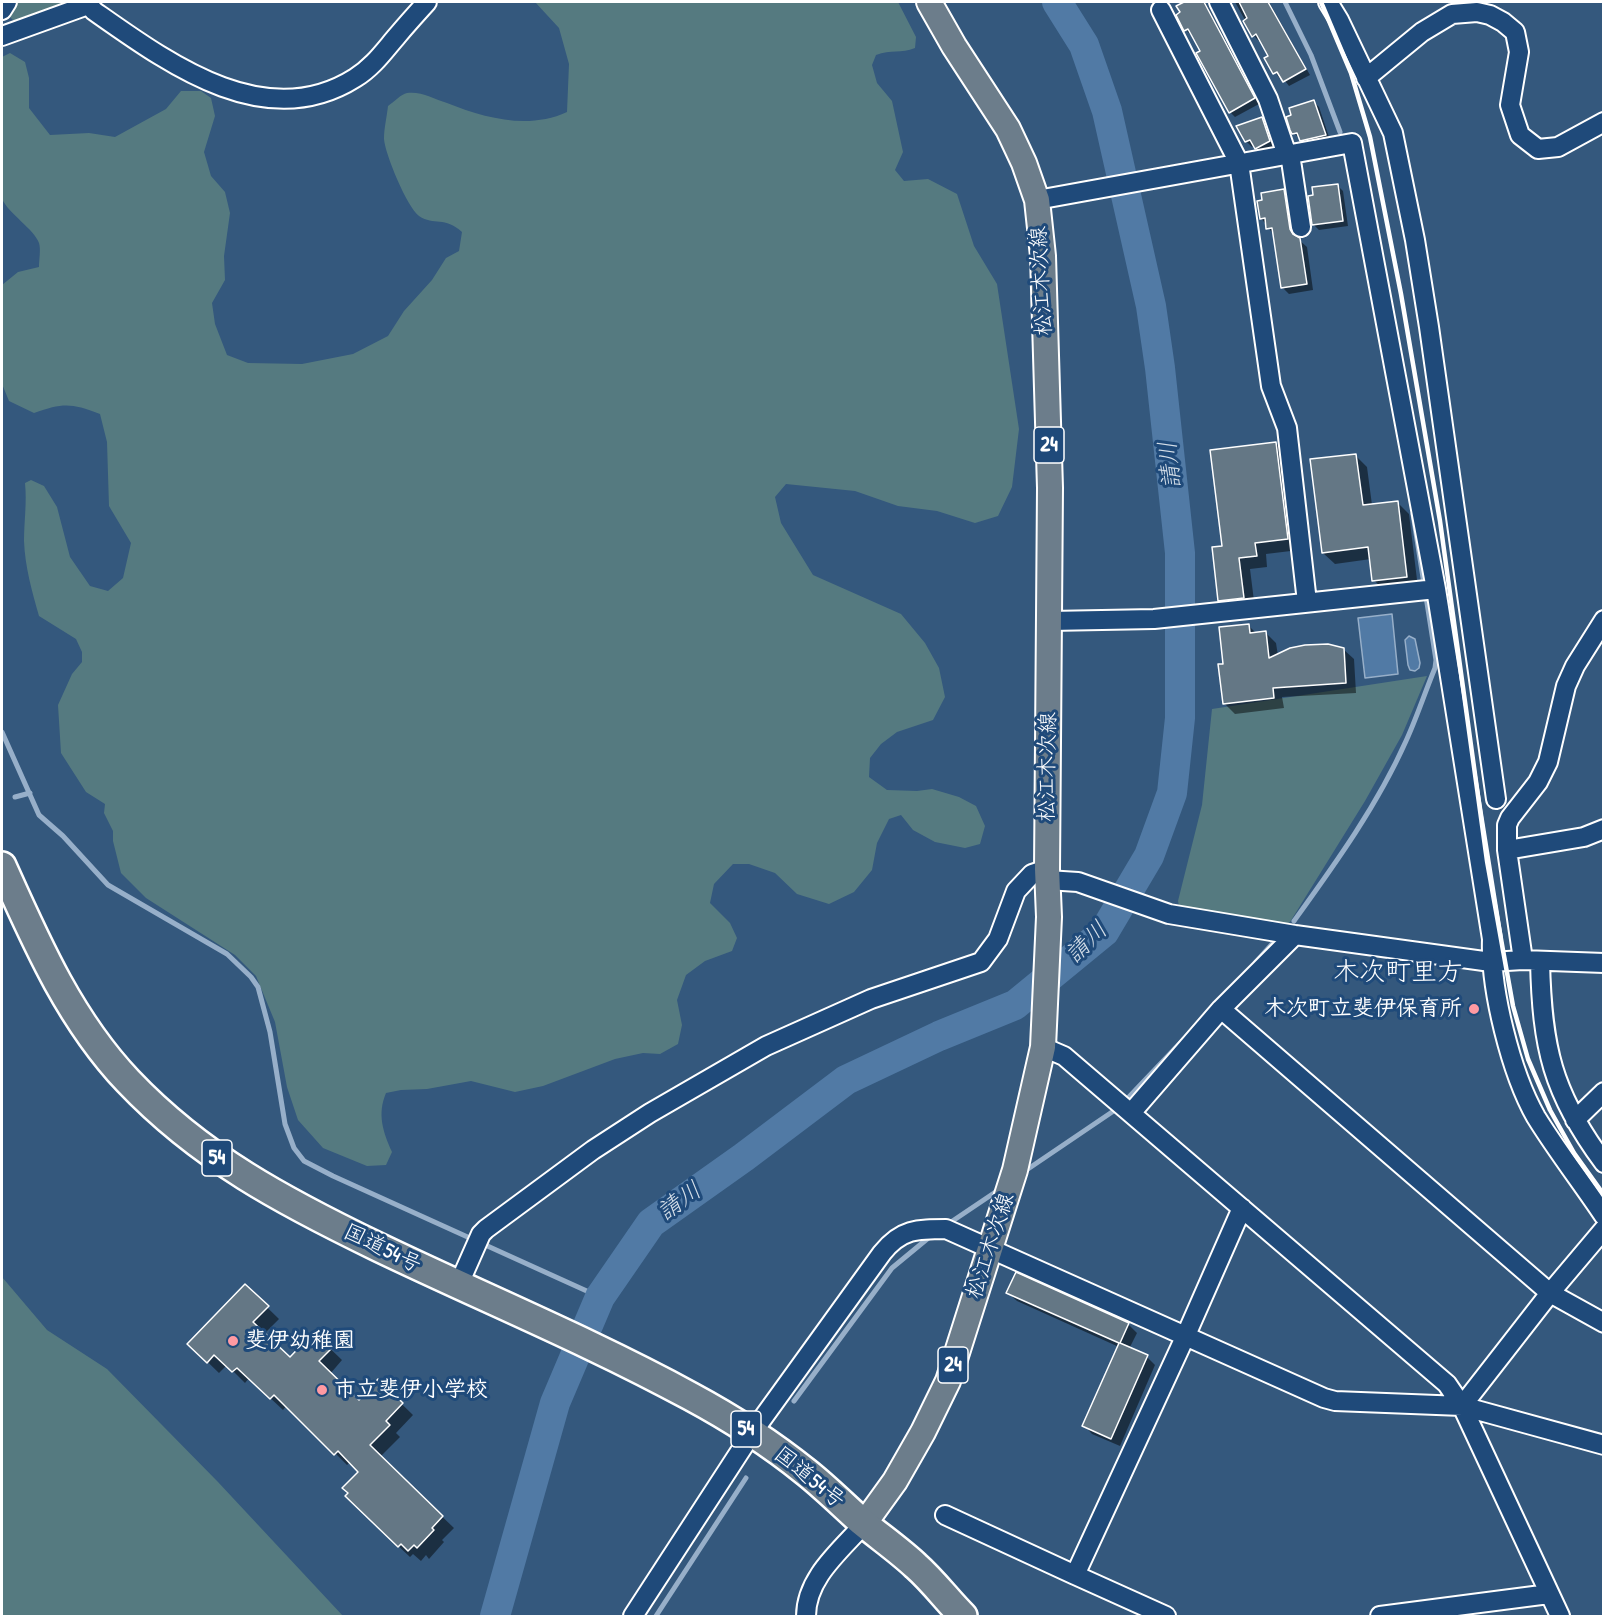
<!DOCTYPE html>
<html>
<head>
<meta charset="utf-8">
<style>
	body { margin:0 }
	#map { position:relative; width:1605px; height:1618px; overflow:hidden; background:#34587d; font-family:"Patrick Hand",sans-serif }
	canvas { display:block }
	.frame { position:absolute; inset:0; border:3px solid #fff; pointer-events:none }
</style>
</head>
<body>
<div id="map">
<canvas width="1605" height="1618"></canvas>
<div class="frame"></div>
</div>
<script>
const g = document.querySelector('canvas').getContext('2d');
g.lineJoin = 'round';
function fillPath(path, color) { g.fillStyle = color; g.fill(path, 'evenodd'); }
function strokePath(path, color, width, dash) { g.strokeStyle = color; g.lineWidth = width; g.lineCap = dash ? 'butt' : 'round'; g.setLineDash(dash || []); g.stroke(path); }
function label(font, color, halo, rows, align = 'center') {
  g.font = font + ' "Patrick Hand","Klee One",sans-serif'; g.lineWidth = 6; g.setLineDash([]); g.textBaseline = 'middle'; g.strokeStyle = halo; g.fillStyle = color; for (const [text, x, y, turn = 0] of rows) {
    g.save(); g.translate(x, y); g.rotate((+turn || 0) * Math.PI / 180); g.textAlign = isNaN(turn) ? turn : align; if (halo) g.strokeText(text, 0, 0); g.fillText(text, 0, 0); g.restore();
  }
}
fillPath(new Path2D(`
	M16 2H68L65 6 15 22 9 16Z
	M535 2H898L916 37 915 48C901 54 891 49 876 55L872 65 877 83 892 101 903 152 895 170 904 181 928 179 957 194 974 246 997 284 1019 429 1012 487 998 516 975 523 937 511 898 506 855 491 786 484 775 497 781 523 813 575 901 614 925 643 939 668 945 697 933 720 897 732 881 744 870 758 869 777 887 790 917 791 932 789 959 797 976 806 985 826 980 844 965 848 935 842 913 830 901 815 889 819 877 843 872 870 854 892 829 904 797 894 775 873 749 864H733L714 884 710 903 730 923 737 938 732 951 705 961 686 975 677 1000 682 1025 678 1044 660 1054 643 1053 615 1059 543 1086 515 1092 471 1081 427 1089 401 1090 386 1093C377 1114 383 1132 392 1152L386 1165 367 1166 323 1148 298 1120 287 1087 275 1022 256 976 235 955 146 898 121 873 113 841V831L104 813 105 804 86 792 61 753 58 705 72 674 82 662V652L76 639 39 616C32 591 25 567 24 541 24 521 27 503 25 483L31 480 44 486 57 507 70 557 90 586 108 591 123 578 131 543 109 506 107 442 100 414C71 403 63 403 34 413L9 401 2 384V285L18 272 39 267C39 260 41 249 39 243 34 229 9 214 2 199V57L10 53 25 62 29 78V108L50 135 89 133 115 137 166 109 181 91H201L211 98 215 116 204 152 211 176 225 192 230 213 224 256 225 280 212 303 215 324 227 355 248 363 302 364 353 354 388 336 404 311 432 280 446 258 459 251 462 232C445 216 434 226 419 216 407 207 385 154 384 139 384 128 387 116 388 106 394 102 401 94 407 93 421 91 434 99 447 103 485 118 528 130 567 112L569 64 559 28Z
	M1427 676 1402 735 1365 801 1290 922 1284 926 1179 906 1178 901 1202 805 1212 709Z
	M2 1277 47 1330 107 1369 218 1482 343 1616H2Z`), '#557a80');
const water = new Path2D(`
	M1392 614 1398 674 1365 678 1358 618Z
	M1409 636 1415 639 1420 663 1419 668 1415 671 1410 670 1408 665 1405 640Z`);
fillPath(water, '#517aa5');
strokePath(water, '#97afc9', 1.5);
fillPath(new Path2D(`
	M1187 2H1205L1259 104 1235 117 1230 112 1193 34 1191 35 1186 30 1178 7Z
	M1235 2H1269L1310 75 1289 86 1282 77 1280 79 1266 59 1270 57 1261 40 1259 41 1254 36Z
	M1313 101 1319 107 1330 140 1307 146 1294 133Z
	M1262 119 1267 124 1275 147 1261 154 1254 145 1252 147 1246 141Z
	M1338 186 1343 191 1348 226 1319 230 1313 224Z
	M1283 191 1291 198 1297 238 1307 247 1313 290 1289 294 1282 287 1274 235 1261 218Z
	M1276 443 1287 455 1299 550 1266 554 1267 567 1250 569 1255 609 1231 612 1220 600 1224 547Z
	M1355 455 1367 467 1372 505 1397 502 1409 514 1418 588 1385 592 1374 580 1371 559 1335 564 1323 553Z
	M1248 625 1257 634 1266 633 1276 643 1278 656 1343 649 1354 659 1356 693 1282 697 1284 708 1235 714 1224 703V665Z
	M245 1286 279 1319 264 1334 290 1360 315 1334 342 1360 330 1374 359 1402 378 1381 413 1415 396 1433 400 1437 380 1457 454 1528 442 1540 444 1542 429 1559 426 1555 421 1561 413 1554 410 1557 358 1508 359 1473 350 1462 347 1465 287 1405 283 1410 249 1378 245 1383 227 1365 219 1373 189 1344Z
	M1008 1293 1128 1324 1137 1333 1129 1349 1147 1357 1155 1365 1120 1446 1092 1434 1084 1425 1119 1347 1017 1301Z`), '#0007');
strokePath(new Path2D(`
	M1285 2 1311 55 1340 132
	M2 732 39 815 63 836 108 885 227 954 251 977 258 987 270 1032 285 1124 294 1148 304 1161 333 1176 600 1297
	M15 797 30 793
	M1294 921C1335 864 1377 806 1406 741 1417 717 1425 692 1435 668L1436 660 1413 514
	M1256 962 1273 943
	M1127 1099 1184 1039
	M1022 1173 1115 1110
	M951 1222 1000 1189
	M794 1401 892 1268 932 1235
	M656 1616 746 1478`), '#97afc9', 5);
strokePath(new Path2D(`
	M495 1616 555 1403 600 1297 651 1223 744 1157 846 1080 939 1036 1015 1005 1104 932 1149 856 1172 793 1180 718V553L1160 368 1151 306 1107 111 1084 45 1057 2`), '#517aa5', 30);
const building = new Path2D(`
	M1184 2H1204L1255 98 1229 113 1196 53 1200 51 1188 29 1184 31 1176 15 1180 12 1176 6Z
	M1239 2H1268L1306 69 1283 82 1277 72 1273 74 1264 58 1268 56 1256 34 1252 37 1243 21 1247 18Z
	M1314 100 1326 135 1300 141 1297 133 1292 134 1290 130 1286 117 1291 115 1289 108Z
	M1262 117 1270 141 1255 149 1250 140 1245 142 1236 126Z
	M1338 184 1343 221 1312 225 1308 196 1313 195 1312 187Z
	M1284 189 1290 229 1293 234 1300 238 1307 284 1281 288 1272 228 1266 229 1265 218 1260 219 1257 201 1262 200 1261 193Z
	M1276 442 1288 539 1255 543 1257 556 1239 558 1244 598 1218 601 1212 547 1222 546 1210 450Z
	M1356 454 1363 505 1398 501 1407 577 1372 581 1368 547 1322 553 1310 459Z
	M1249 624 1250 633 1266 631 1269 658 1290 648 1305 645 1328 644 1344 648 1346 683 1273 688 1274 698 1223 704 1218 664H1223L1219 627Z
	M1016 1272 1129 1323 1120 1343 1148 1355 1111 1439 1082 1426 1119 1343 1006 1293Z
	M245 1284 269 1306 253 1322 290 1357 315 1331 332 1348 319 1361 359 1400 378 1379 403 1403 386 1421 390 1425 370 1445 443 1516 432 1528 434 1530 417 1548 414 1545 408 1551 401 1544 398 1547 345 1496 348 1493 342 1488 358 1472 338 1451 334 1455 274 1395 270 1399 237 1368 232 1372 214 1355 207 1363 187 1344Z`);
fillPath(building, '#647785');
strokePath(building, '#fff', 1.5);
const minor = new Path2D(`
	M86 2 94 11C168 63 265 135 355 78 373 67 384 51 397 36 407 24 417 13 427 2
	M1219 2 1268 99 1287 155
	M1328 2 1339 20 1393 133 1415 240 1429 327 1496 799
	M2 10 7 2
	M1161 10 1239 163 1271 386 1287 428 1307 602
	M2 36 88 5
	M1366 78 1422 32 1452 14 1477 12 1490 15 1503 22 1515 32 1519 52 1510 105 1520 135 1538 149 1558 147 1604 122
	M1290 154 1301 227
	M1037 200 1352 143 1436 589 1492 939C1490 989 1511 1073 1536 1117 1557 1151 1582 1183 1604 1216
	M1050 621 1154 619 1436 589
	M1507 850 1584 837 1604 829
	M1047 880 1078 882 1169 914 1295 935 1491 962 1523 960 1604 963
	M1523 960 1507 850V825L1510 818 1538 782 1548 762 1566 686 1575 666 1604 620
	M1540 961C1542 1047 1552 1093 1604 1163
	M1221 1009 1550 1293 1604 1323
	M1043 1047 1064 1056 1447 1384 1462 1406 1560 1616
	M1131 1113 1221 1009 1295 935
	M1575 1120 1604 1092
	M458 1286 481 1234 486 1229 593 1150 650 1113 766 1046 871 999 981 962 998 939 1016 891 1032 874 1047 869
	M1462 1406 1550 1293 1604 1229
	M945 1515 1075 1575
	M633 1616 752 1433 882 1253C901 1229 917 1229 946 1229L1324 1398 1335 1401 1462 1406 1604 1445
	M806 1616C806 1578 840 1551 864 1524
	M1166 1616 1075 1575 1186 1335 1242 1208
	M1380 1616 1549 1594`);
const major = new Path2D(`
	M864 1524 895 1481 923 1432 948 1381 1015 1170 1043 1047 1049 917 1047 869 1050 488 1043 256 1037 200 1024 163 1008 129 954 46 929 2`);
const highway = new Path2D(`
	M2 866C36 942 70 1020 128 1081 201 1158 285 1202 378 1247 482 1297 589 1341 690 1396 731 1418 770 1443 806 1472 825 1487 843 1505 862 1522 880 1537 899 1550 916 1566 933 1581 947 1600 963 1616`);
strokePath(minor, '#fff', 22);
strokePath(major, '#fff', 28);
strokePath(highway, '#fff', 32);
strokePath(minor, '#1f4a7a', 18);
strokePath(major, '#6c7d8b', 24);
strokePath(highway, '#6c7d8b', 27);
strokePath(new Path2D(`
	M1321 2 1351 73 1370 137 1401 294 1440 521 1487 861 1513 1006 1528 1059 1550 1110 1574 1153 1604 1195`), '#fff', 4.5);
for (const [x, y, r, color] of [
	[1474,1009,6,"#ff9aa2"],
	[233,1341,6,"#ff9aa2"],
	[322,1390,6,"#ff9aa2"]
]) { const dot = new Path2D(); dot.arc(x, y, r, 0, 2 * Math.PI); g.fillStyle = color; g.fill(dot); strokePath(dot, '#1f4a7a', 2); }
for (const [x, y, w] of [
	[1049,445,30],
	[217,1158,30],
	[953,1365,30],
	[746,1429,30]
]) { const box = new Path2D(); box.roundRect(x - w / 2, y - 18, w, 36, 4.5); g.fillStyle = '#1f4a7a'; g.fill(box); strokePath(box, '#fff', 1.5); }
label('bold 21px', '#fff', null, [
	["24",1049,445],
	["54",217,1158],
	["24",953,1365],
	["54",746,1429]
]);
label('22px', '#fff', '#1f4a7a', [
	["松江木次線",1042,281,-93],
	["松江木次線",1048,767,-89],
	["松江木次線",991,1246,-72],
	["国道54号",382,1249,26],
	["国道54号",809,1478,39]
]);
label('bold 22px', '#fff', '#1f4a7a', [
	["木次町立斐伊保育所",1462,1009,"right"],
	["斐伊幼稚園",245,1341],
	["市立斐伊小学校",334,1390]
], 'left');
label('italic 24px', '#d4dee8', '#1f4a7a', [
	["請川",1171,465,-96],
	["請川",1087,943,-44],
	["請川",680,1202,-36]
]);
label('26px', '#fff', '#1f4a7a', [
	["木次町里方",1398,973]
]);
</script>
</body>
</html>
